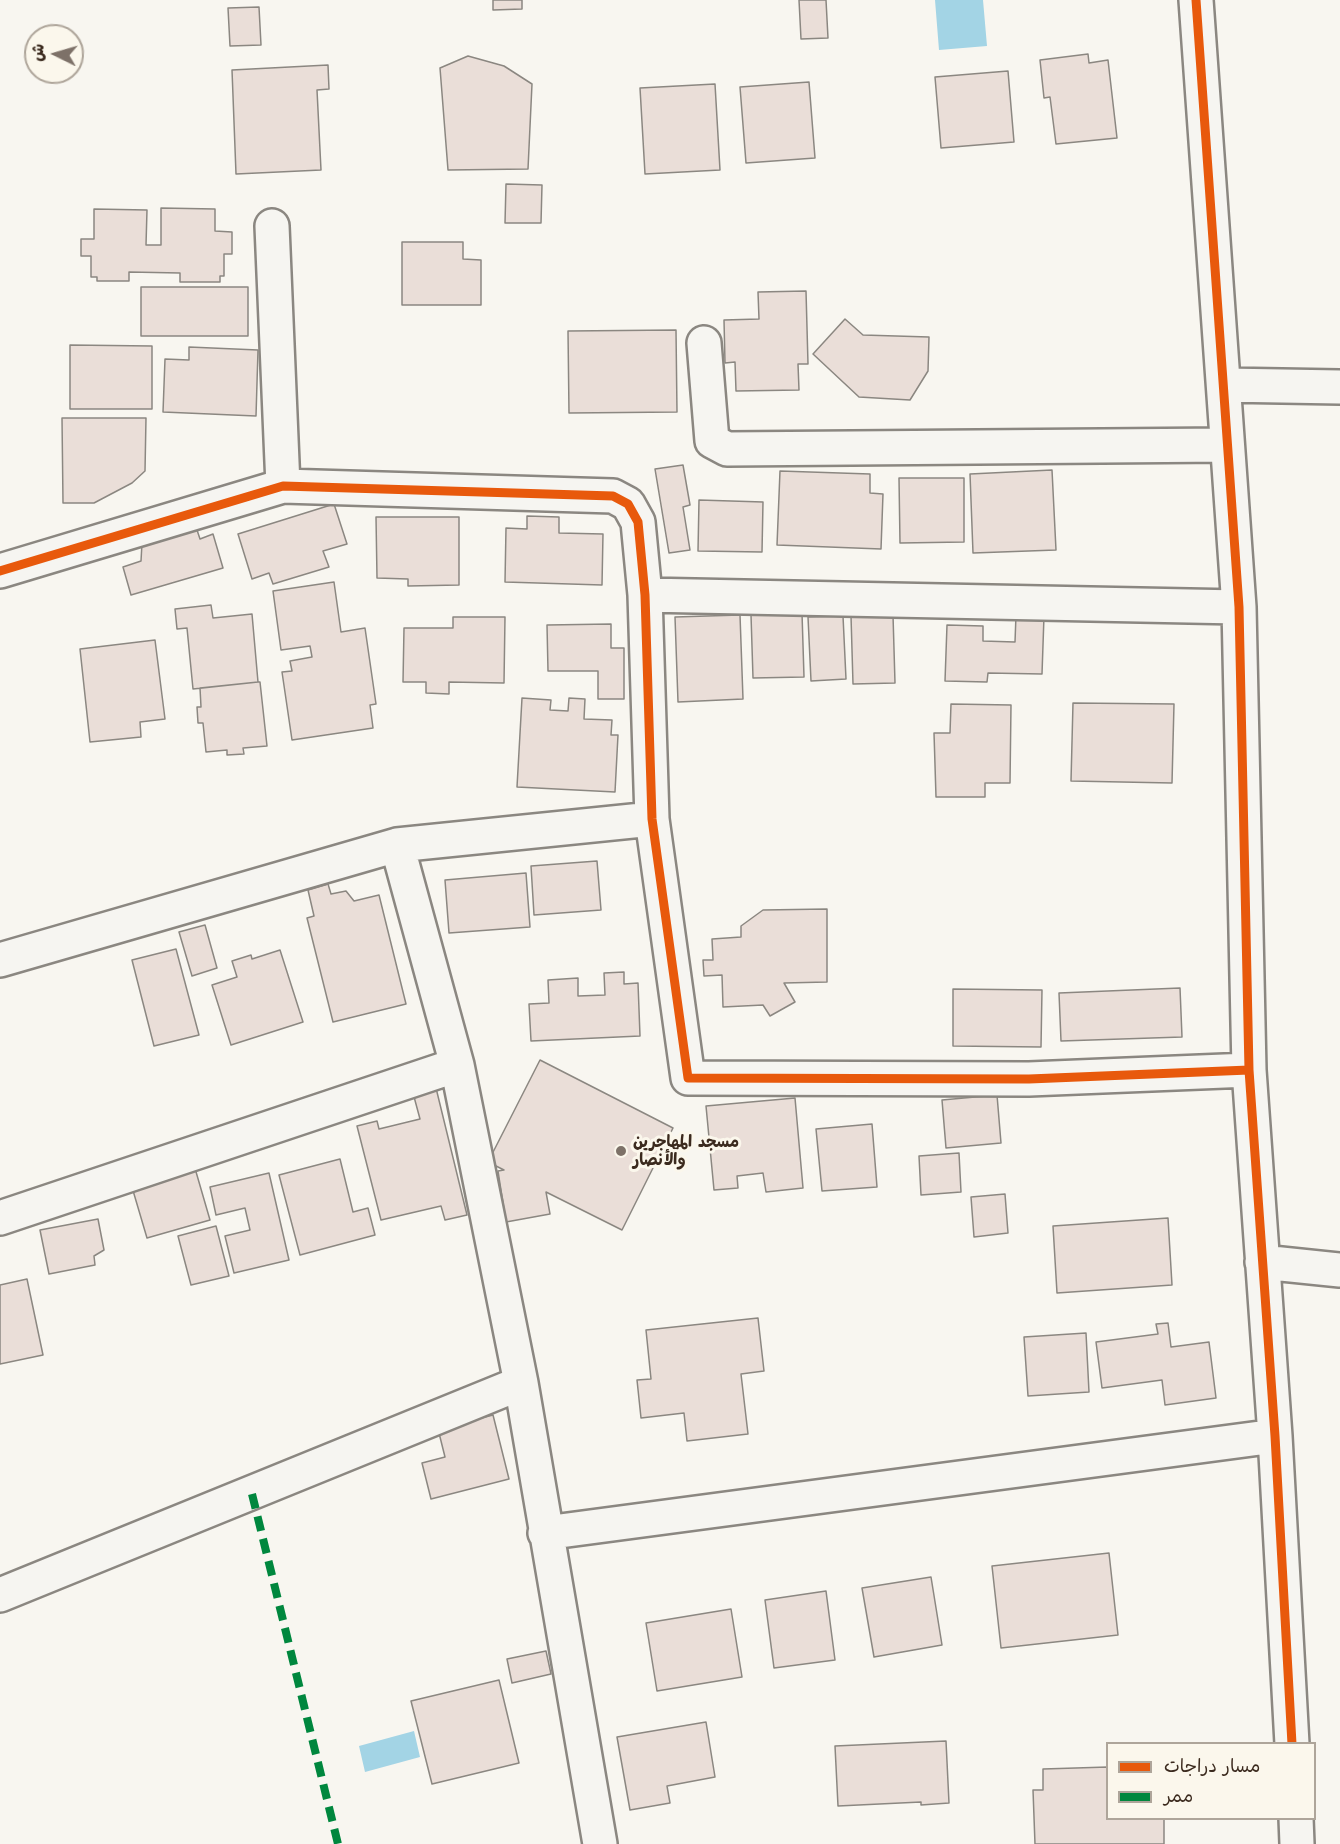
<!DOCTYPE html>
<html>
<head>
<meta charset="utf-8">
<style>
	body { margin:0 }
	#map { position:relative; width:1340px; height:1844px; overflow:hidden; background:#f8f6f0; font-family:"Comic Neue","Playpen Sans Arabic",sans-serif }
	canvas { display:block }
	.legend { position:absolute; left:1106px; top:1742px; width:210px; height:78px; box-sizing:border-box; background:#fbf7ec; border:2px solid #aea59a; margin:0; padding:8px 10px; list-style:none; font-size:18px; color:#3b2a1e }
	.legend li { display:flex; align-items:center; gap:12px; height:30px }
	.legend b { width:30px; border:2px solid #aea59a }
	.north { position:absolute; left:24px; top:24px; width:60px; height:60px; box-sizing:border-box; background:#fbf7ec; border:2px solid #aea59a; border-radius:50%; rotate:275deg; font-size:16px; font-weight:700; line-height:24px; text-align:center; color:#3b2a1e }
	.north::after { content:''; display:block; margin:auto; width:21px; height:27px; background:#7d7168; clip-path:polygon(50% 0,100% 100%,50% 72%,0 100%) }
</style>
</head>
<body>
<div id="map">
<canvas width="1340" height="1844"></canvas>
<ul class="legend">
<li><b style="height:8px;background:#e8590c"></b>مسار دراجات</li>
<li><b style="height:8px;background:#00873e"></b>ممر</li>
</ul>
<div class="north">ش</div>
</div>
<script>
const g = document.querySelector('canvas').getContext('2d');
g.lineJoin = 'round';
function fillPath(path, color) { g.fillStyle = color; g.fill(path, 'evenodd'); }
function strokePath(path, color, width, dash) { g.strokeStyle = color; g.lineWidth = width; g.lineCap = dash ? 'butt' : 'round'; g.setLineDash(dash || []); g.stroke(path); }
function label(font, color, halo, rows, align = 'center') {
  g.font = font + ' "Comic Neue","Playpen Sans Arabic",sans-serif'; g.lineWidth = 6; g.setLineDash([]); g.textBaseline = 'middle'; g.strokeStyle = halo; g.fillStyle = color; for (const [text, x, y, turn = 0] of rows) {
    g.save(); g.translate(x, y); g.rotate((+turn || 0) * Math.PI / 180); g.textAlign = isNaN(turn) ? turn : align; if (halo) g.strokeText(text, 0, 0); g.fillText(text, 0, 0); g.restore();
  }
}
fillPath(new Path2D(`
	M935 0H983L987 46 939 50Z
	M414 1731 420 1757 365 1772 359 1746Z`), '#a3d4e5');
const building = new Path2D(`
	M493 0H522V9L493 10Z
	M799 0H826L828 38 801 39Z
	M259 7 261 45 230 46 228 8Z
	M1088 54 1089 63 1108 60 1117 138 1056 144 1050 97 1044 98 1040 60Z
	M468 56 504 66 532 84 528 169 448 170 440 68Z
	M328 65 329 89 317 90 321 170 236 174 232 70Z
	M1008 71 1014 142 941 148 935 77Z
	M809 82 815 158 746 163 740 87Z
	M715 84 720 170 645 174 640 88Z
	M506 184 542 185 541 223H505Z
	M161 208 215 209V231L232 232V254H224V276H220V282H180V273L129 272V281H97V277H91V256H81V239H94V209L147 210 146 245H161Z
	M402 242H463V259L481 260V305H402Z
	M141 287H248V336H141Z
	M806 291 808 364H798L799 390 736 391 735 362 725 363 724 320 759 319 758 292Z
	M845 319 863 335 929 337 928 371 910 400 859 397 813 354Z
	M676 330 677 412 569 413 568 331Z
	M70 345 152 346V409H70Z
	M189 347 258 350 256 416 163 412 165 359 189 360Z
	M62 418H146L145 471 132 483 94 503H63Z
	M683 465 690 505 683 507 690 550 669 553 655 469Z
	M1052 470 1056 550 973 553 970 474Z
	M780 471 870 474V493L883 494 881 549 777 545Z
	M899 478H964V542L900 543Z
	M699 500 763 502 762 552 698 551Z
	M334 504 347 544 323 551 329 567 273 584 269 573 252 579 238 534Z
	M527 516 559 517V533L603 534 602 585 505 582 506 528 527 529Z
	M376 517H459V585L408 586V579L377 578Z
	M196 527 200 539 213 534 223 568 131 595 123 567 141 561 142 543Z
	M334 582 341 632 365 628 376 704 370 705 373 728 292 740 282 672 292 671 290 661 312 657 310 646 281 650 273 591Z
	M211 605 213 618 252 614 258 682 193 689 187 628 177 629 175 609Z
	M802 613 804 677 753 678 751 615Z
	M740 615 743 699 678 702 675 617Z
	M893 615 895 683 853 684 851 616Z
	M1016 615 1044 616 1042 674 988 673 987 682 945 681 947 625 983 626V641L1015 642Z
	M843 616 846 679 811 681 808 617Z
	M453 617H505L504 683 449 682V694L426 693V682H403L404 628H453Z
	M611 624V648H624V699H598V671H548L547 625Z
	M155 640 165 719 140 722 141 737 90 742 80 649Z
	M258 682H260L267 746 243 748 244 754 227 755V750L206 752 203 723H198L197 707H201L200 688Z
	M522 698 551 700 550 710 568 711 569 698 585 699 584 719 612 720 611 735H618L615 792 517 787Z
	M1073 703 1174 704 1172 783 1071 781Z
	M951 704 1011 705 1010 783H985V797H936L934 733H950Z
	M597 861 601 910 534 915 531 866Z
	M526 873 530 927 449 933 445 880Z
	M328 884 331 894 346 891 354 901 379 895 406 1004 333 1022 307 918 314 916 308 890Z
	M827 909V982L784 983 795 1002 770 1016 763 1005 723 1007 722 975 704 976 703 960H713L712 939 741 937V926L763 910Z
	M205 925 217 968 192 976 179 932Z
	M176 949 199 1035 154 1046 132 960Z
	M280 950 303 1022 231 1045 212 985 237 977 232 961 251 955 252 959Z
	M624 972V984L638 983 640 1036 531 1041 529 1004 549 1003 548 980 578 978V996L605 995 604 973Z
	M1180 988 1182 1037 1061 1041 1059 993Z
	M953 989 1042 990 1041 1047 953 1046Z
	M540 1060 673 1128 622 1230 546 1192 550 1214 506 1222 498 1171 504 1170 488 1162Z
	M436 1088 467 1215 445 1220 441 1206 381 1220 357 1126 377 1121 379 1129 420 1119 413 1093Z
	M997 1095 1001 1143 946 1148 942 1100Z
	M795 1098 803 1188 766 1192 763 1173 737 1176 738 1188 714 1190 706 1106Z
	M872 1124 877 1187 822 1191 816 1129Z
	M959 1153 961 1192 921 1195 919 1156Z
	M192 1158 210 1220 147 1238 129 1177Z
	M340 1159 353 1212 368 1208 375 1235 300 1255 279 1175Z
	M269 1173 289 1260 234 1273 225 1236 250 1230 245 1208 216 1215 210 1187Z
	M1005 1194 1008 1233 974 1237 971 1197Z
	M1168 1218 1172 1285 1057 1293 1053 1226Z
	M98 1219 104 1250 94 1256 95 1265 49 1274 40 1230Z
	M216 1226 229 1276 191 1285 178 1236Z
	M27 1279 43 1355 0 1364V1285Z
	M758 1318 764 1371 741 1374 748 1434 687 1441 684 1413 641 1418 637 1380 651 1379 646 1330Z
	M1168 1323 1171 1347 1209 1342 1216 1398 1165 1405 1162 1380 1102 1388 1096 1342 1158 1334 1156 1324Z
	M1086 1333 1089 1392 1028 1396 1024 1337Z
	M493 1415 509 1479 431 1499 422 1463 445 1457 438 1429Z
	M1109 1553 1118 1635 1001 1648 992 1566Z
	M931 1577 942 1645 874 1657 862 1588Z
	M826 1591 835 1660 774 1668 765 1600Z
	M731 1609 742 1677 657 1691 646 1623Z
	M546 1651 551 1674 512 1683 507 1659Z
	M499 1680 519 1763 432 1784 411 1701Z
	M706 1722 715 1777 667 1786 670 1803 630 1810 617 1737Z
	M946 1741 949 1803 921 1805V1802L838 1806 835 1746Z
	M1108 1767V1818H1164V1844H1035L1033 1790H1043V1769Z`);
fillPath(building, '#eaded8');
strokePath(building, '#8b8781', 1.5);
const minor = new Path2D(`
	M1196 0 1239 607 1249 1070 1275 1436 1292 1744
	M272 226 283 486
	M704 343 712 441 727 449 1227 445
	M1224 385 1340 387
	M0 571 283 486 613 496 628 504 638 522 645 595 652 819 688 1078 1029 1079 1249 1070
	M645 595 1239 607
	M397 845 457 1065 521 1383 600 1844
	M0 960 397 845 652 819
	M0 1218 457 1065
	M1262 1262 1340 1270
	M545 1533 1275 1436
	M0 1595 521 1383
	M1296 1818 1297 1844`);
strokePath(minor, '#8b8781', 38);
strokePath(minor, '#f6f5f1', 33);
strokePath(new Path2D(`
	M252 1494 338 1844`), '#00873e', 8, [15, 8]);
strokePath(new Path2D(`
	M1196 0 1239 607 1249 1070 1275 1436 1292 1744
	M0 571 283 486 613 496 628 504 638 522 645 595 652 819 688 1078 1029 1079 1249 1070`), '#e8590c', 9);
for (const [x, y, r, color] of [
	[621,1151,6,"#7d7168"]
]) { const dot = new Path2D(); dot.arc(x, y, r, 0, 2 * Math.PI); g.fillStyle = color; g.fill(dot); strokePath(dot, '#fbf7ec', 2); }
label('bold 16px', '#3b2a1e', '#fbf7ec', [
	["مسجد المهاجرين",633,1142],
	["والأنصار",633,1160]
], 'left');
</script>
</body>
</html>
